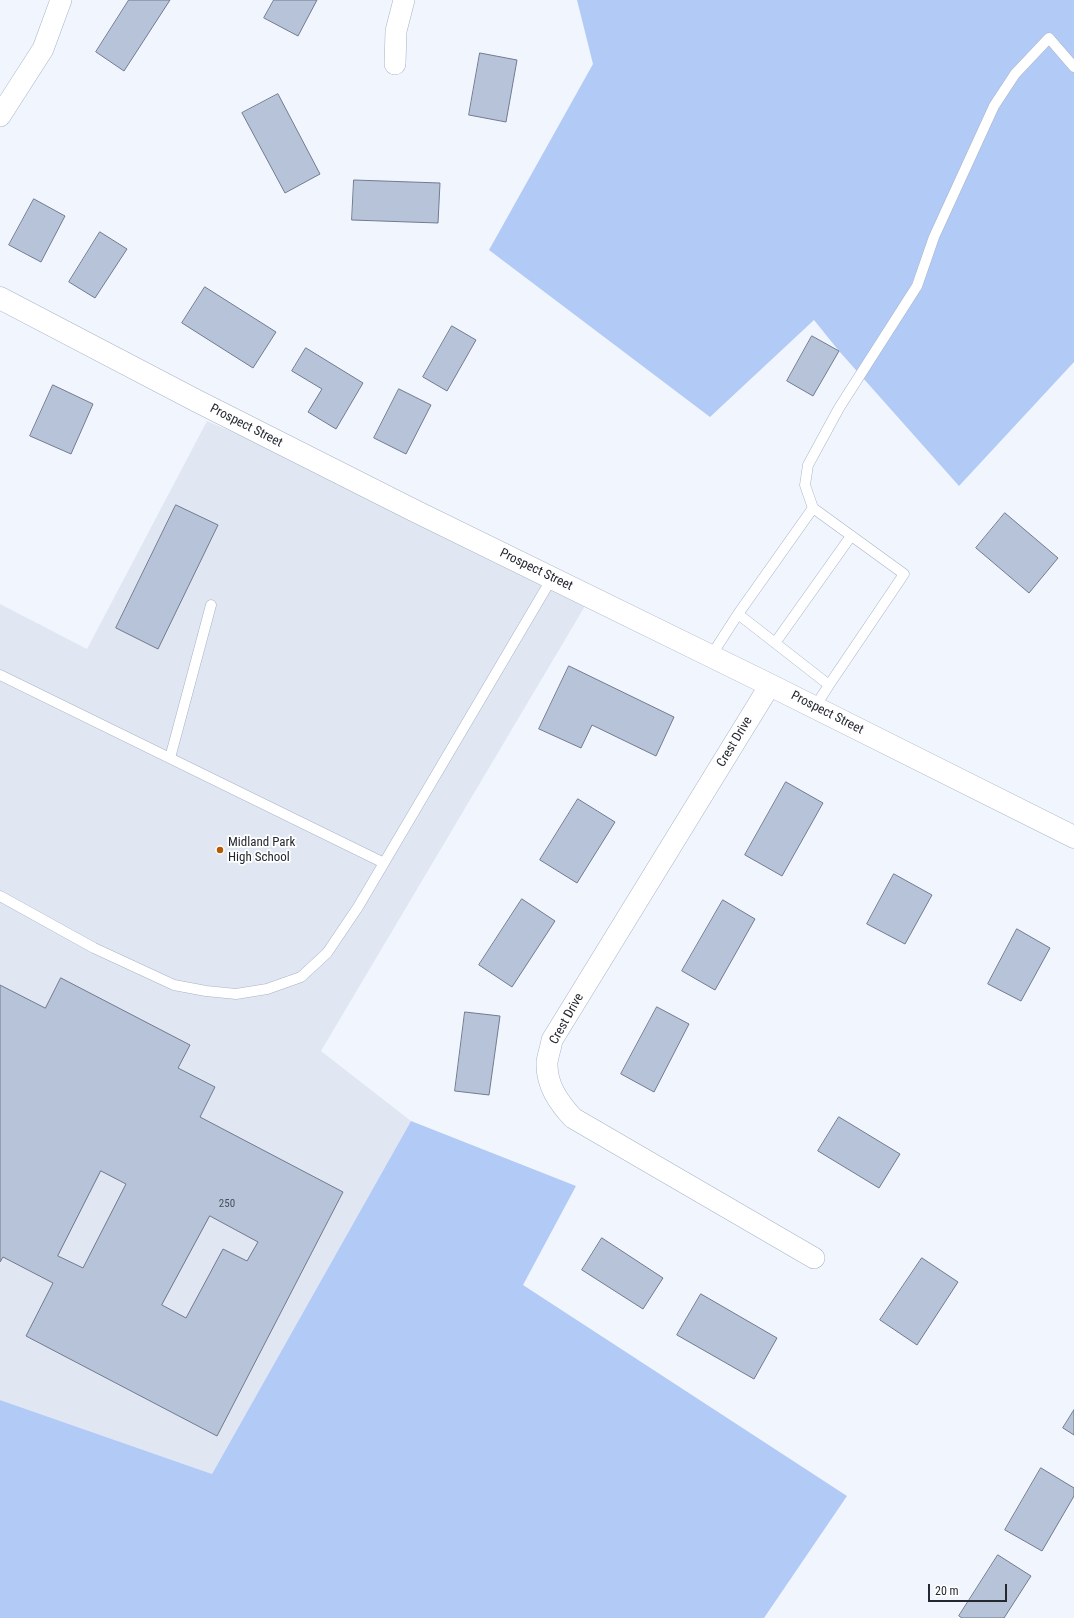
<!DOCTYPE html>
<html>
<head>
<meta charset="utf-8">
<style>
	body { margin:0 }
	#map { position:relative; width:1074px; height:1618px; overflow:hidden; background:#f1f5fe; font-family:"Roboto Condensed",sans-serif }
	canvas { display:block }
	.scale { position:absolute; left:928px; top:1584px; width:79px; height:18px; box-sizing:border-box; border:2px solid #242830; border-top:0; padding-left:5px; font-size:12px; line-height:14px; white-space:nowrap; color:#242830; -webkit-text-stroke:3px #fff; paint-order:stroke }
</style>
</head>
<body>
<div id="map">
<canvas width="1074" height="1618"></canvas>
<div class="scale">20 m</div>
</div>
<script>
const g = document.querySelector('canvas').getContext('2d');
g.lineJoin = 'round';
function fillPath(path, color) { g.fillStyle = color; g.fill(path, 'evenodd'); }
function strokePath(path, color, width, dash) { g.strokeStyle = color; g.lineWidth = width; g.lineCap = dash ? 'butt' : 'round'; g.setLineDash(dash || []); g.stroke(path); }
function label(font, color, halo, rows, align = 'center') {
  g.font = font + ' "Roboto Condensed",sans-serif'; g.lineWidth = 3.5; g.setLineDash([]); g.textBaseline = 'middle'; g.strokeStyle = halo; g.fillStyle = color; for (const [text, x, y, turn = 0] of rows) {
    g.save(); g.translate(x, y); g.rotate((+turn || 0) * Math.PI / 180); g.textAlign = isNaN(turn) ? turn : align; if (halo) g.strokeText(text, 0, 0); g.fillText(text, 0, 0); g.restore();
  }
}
fillPath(new Path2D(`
	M207 421 413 510 588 601 321 1051 411 1121 212 1474 0 1400V604L87 649Z`), '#e0e7f2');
fillPath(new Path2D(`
	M577 0H1074V362L959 486 839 351 814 320 710 417 489 250 593 64Z
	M411 1121 576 1186 523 1285 847 1496 764 1618H0V1400L212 1474Z`), '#b2caf6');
const building = new Path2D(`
	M129 0H170L124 71 96 52Z
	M274 0H317L298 36 264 18Z
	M480 53 517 60 506 122 469 115Z
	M278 94 320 174 285 193 242 113Z
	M354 180 440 183 438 223 352 220Z
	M34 199 65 216 41 262 9 245Z
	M100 232 127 249 95 298 69 282Z
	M205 287 276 332 253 368 182 323Z
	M452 326 476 340 447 391 423 377Z
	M812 336 839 351 813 396 787 381Z
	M306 348 363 383 336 429 308 412 322 389 292 371Z
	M53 385 93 404 71 454 30 436Z
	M399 389 431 405 406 454 374 438Z
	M176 505 218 525 158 649 116 628Z
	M1005 513 1058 558 1029 593 976 548Z
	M569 666 674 717 656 756 592 725 581 748 539 729Z
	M786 782 823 803 782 876 745 855Z
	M578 799 615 822 577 883 540 860Z
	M894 874 932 895 905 944 867 924Z
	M522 899 555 921 512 987 479 965Z
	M723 900 755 919 715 990 682 971Z
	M1017 929 1050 948 1021 1001 988 984Z
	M61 978 190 1045 178 1068 215 1087 200 1117 343 1192 217 1436 26 1336 53 1283 3 1257 0 1262V985L45 1008ZM101 1171 126 1184 83 1268 58 1256ZM210 1216 258 1242 247 1261 223 1249 186 1318 162 1305Z
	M657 1007 689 1024 654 1092 621 1074Z
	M465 1012 500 1016 489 1095 455 1091Z
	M839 1117 900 1154 879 1188 818 1151Z
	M602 1238 663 1278 643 1309 582 1270Z
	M922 1258 958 1282 917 1345 880 1320Z
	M701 1294 777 1338 754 1379 677 1335Z
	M1074 1410V1435L1063 1428Z
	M1041 1468 1074 1488V1496L1042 1551 1005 1530Z
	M998 1555 1031 1576 1004 1618H962L959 1616Z`);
fillPath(building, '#b7c3d8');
strokePath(building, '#717b8f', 1);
const service = new Path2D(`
	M813 508 805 485 808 465 839 408 917 286 934 237 994 106 1015 74 1049 38 1074 67
	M775 643 851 536
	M711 656 738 614 813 508 904 574 829 685 738 614
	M0 675 384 863
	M815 707 829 685
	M170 758 211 605
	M0 896 94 948 174 985 206 991 236 994 267 989 301 977 327 953 358 907 552 578`);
const minor = new Path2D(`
	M395 64 396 31 404 0
	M0 116 43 49 61 0
	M770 685 552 1040C551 1047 548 1055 547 1062 546 1085 559 1103 573 1118L814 1258`);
const secondary = new Path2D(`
	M0 298 197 401 413 510 770 685 1074 837`);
strokePath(service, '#a7b3c8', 11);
strokePath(minor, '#a7b3c8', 22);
strokePath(secondary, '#a7b3c8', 23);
strokePath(service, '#fff', 10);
strokePath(minor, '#fff', 21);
strokePath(secondary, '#fff', 22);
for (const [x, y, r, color] of [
	[220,850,4,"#b65a01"]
]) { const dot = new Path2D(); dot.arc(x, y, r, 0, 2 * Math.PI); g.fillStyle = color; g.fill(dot); strokePath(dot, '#fff', 1.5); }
label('11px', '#494f5a', null, [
	["250",227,1204]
]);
label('13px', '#242830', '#fff', [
	["Prospect Street",246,426,27],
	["Prospect Street",536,570,26],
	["Prospect Street",827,713,27],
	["Crest Drive",735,742,-59],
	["Crest Drive",567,1019,-61]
]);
label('13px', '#242830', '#fff', [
	["Midland Park",228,843],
	["High School",228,858]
], 'left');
</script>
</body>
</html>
